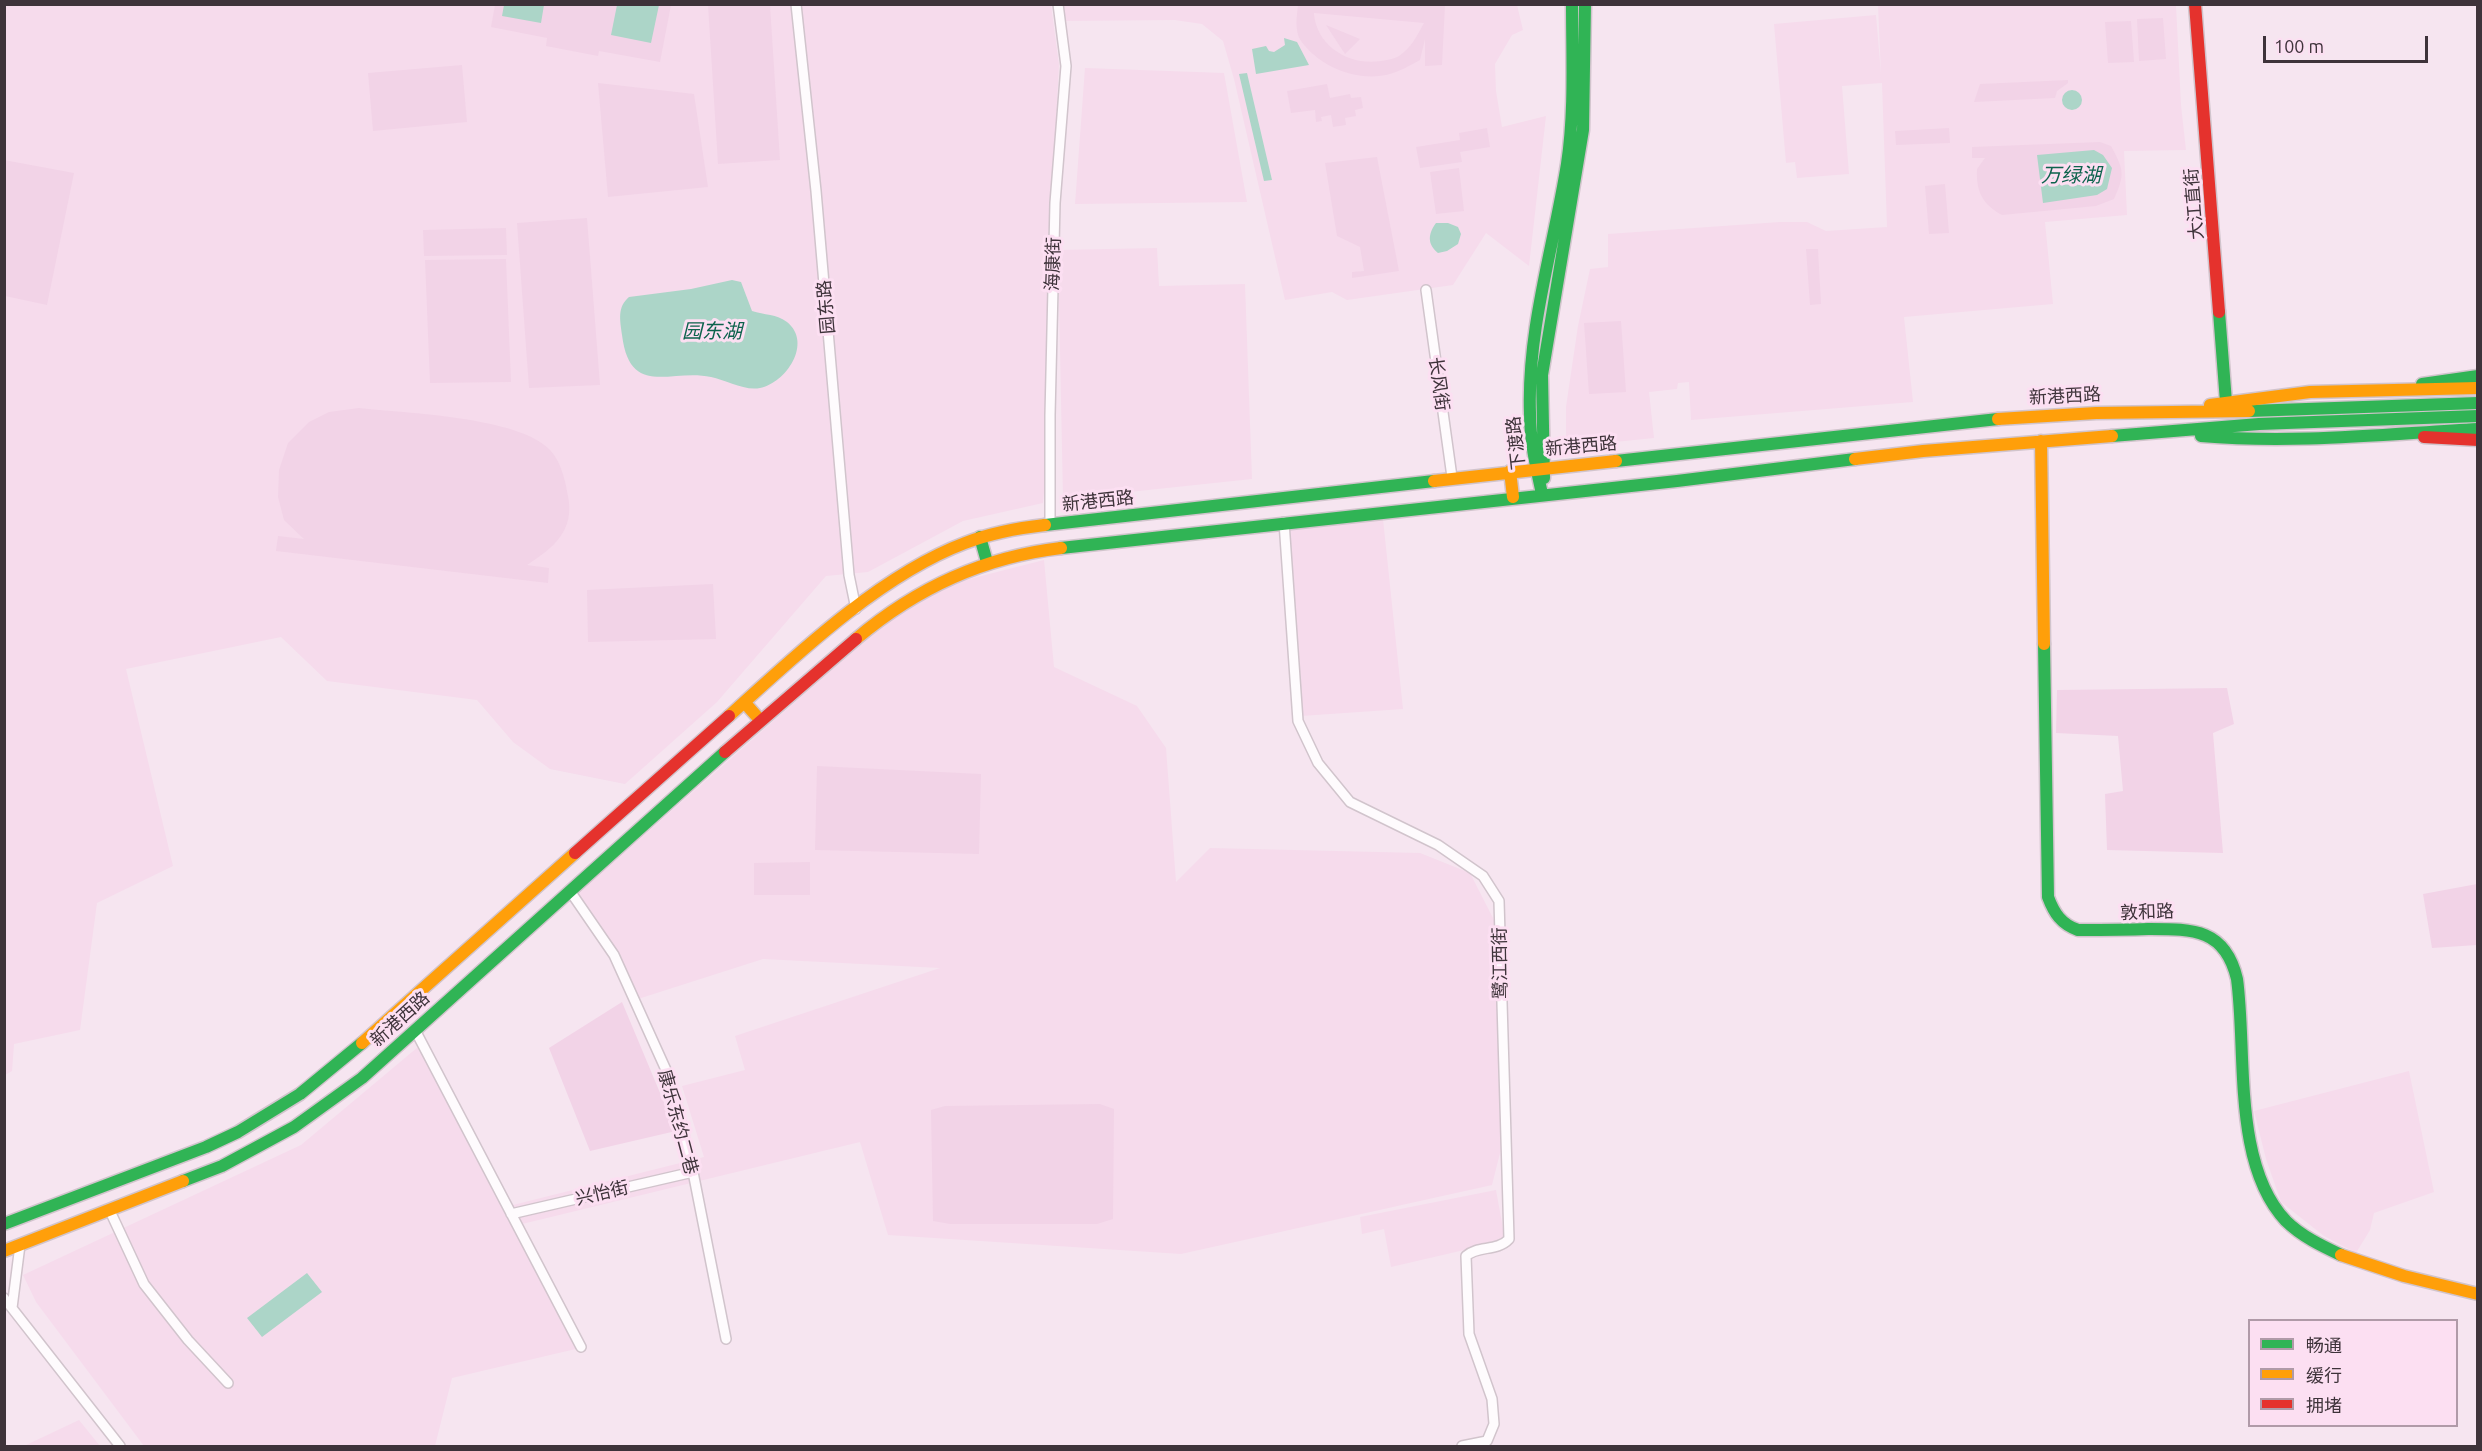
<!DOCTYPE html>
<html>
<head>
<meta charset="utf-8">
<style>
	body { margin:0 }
	#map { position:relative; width:2482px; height:1451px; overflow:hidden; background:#f6e5f0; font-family:Ubuntu,"Noto Sans SC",sans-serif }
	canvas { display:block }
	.frame { position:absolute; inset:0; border:6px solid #3e333a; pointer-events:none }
	.legend { position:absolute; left:2248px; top:1319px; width:210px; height:108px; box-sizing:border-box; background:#fcdff2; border:2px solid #b09aa8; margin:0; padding:8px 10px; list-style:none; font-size:18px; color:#3e333a }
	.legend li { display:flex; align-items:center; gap:12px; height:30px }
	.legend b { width:30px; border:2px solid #b09aa8 }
	.scale { position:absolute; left:2263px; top:36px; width:165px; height:27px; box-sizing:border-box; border:3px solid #3e333a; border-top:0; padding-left:8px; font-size:18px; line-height:21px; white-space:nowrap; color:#3e333a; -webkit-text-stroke:4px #fcdff2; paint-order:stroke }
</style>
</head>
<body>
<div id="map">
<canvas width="2482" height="1451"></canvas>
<div class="frame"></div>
<ul class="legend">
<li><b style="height:8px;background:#30b455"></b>畅通</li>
<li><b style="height:8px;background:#ff9f0a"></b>缓行</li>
<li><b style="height:8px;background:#e5322d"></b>拥堵</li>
</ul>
<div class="scale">100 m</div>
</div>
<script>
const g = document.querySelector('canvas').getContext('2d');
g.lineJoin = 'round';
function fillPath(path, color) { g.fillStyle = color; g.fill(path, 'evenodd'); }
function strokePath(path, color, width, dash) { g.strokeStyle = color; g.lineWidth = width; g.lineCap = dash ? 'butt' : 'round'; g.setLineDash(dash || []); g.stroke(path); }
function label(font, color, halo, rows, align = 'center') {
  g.font = font + ' Ubuntu,"Noto Sans SC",sans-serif'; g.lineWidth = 6; g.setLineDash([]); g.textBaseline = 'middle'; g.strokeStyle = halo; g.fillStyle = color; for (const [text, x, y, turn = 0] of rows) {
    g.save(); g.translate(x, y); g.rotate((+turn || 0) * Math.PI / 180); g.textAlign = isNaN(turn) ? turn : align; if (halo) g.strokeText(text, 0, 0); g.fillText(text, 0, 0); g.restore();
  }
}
fillPath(new Path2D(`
	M4 5H1051L1059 65 1053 174 1047 459 1043 503 963 521 868 572 826 576 717 702 625 784 550 769 513 742 477 700 327 681 281 637 126 669 173 866 97 903 80 1030 14 1044 12 1071 5 1075Z
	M1063 5H1517L1523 30 1512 35 1495 64 1496 91 1502 127 1546 116 1529 266 1486 233 1453 285 1347 300 1332 292 1285 300 1234 79 1223 41 1202 24 1175 20 1064 21Z
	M1878 5H2176L2181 105 2186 150 2124 151 2127 215 2045 222 2053 304 1904 317 1913 402 1691 420 1689 382 1678 383 1677 389 1649 392 1654 438 1566 447V407L1578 326 1590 269 1608 267V234L1780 222H1807L1826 231 1887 227 1882 83 1842 86 1849 174 1797 178 1795 162 1786 163 1774 24 1876 15 1881 74Z
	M1085 68 1224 73 1247 202 1075 204Z
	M1157 248 1159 286 1245 284 1252 479 1063 499 1058 250Z
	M1383 519 1403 709 1301 716 1286 529Z
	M1044 560 1054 667 1137 706 1166 748 1176 882 1210 848 1420 853 1470 873 1495 922 1507 1125 1492 1185 1181 1254 888 1235 860 1142 518 1225 580 1348 452 1378 435 1446H144L36 1302 23 1275 301 1145 418 1047 505 1207 704 1157 682 1086 745 1070 735 1036 940 968 763 959 638 999 576 895 880 627 942 586Z
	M2409 1071 2434 1192 2374 1213 2370 1230 2356 1253 2324 1236 2281 1202 2266 1159 2254 1111Z
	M1496 1190 1504 1234 1503 1241 1391 1267 1384 1229 1362 1234 1360 1217Z
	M79 1420 100 1446H24Z`), '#f6dbec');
fillPath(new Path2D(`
	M495 5H671L660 62 599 51 598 56 546 46 547 38 491 27Z
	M708 5H770L780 160 718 164Z
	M1298 5H1445L1442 65 1425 66V39L1420 60C1409 66 1399 72 1386 75 1355 81 1320 67 1301 41 1294 31 1297 15 1298 5ZM1314 14V13L1424 23C1417 36 1411 48 1399 56 1394 59 1387 60 1381 61 1350 66 1317 47 1314 14Z
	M2163 18 2166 59 2139 61 2137 19Z
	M2131 21 2134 62 2108 63 2105 22Z
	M1326 25 1360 39 1345 54Z
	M462 65 467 122 373 131 368 73Z
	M2068 80V83L2057 91 2055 98 1974 102 1980 84Z
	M598 83 694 94 708 187 608 197Z
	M1327 84 1330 98 1350 94 1351 98 1361 97 1363 108 1355 110 1356 116 1345 118 1346 125 1333 127 1331 115 1321 117 1322 121 1316 122 1315 110 1291 113 1287 91Z
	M1487 128 1490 147 1460 152 1462 162 1420 168 1416 147 1460 140 1459 133Z
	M1949 128 1950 143 1896 145 1895 131Z
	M2100 142 2111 146C2124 170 2125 174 2114 199L2096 206 2002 215C1982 204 1976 191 1977 169L1985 158H1972V147Z
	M1377 157 1399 271 1352 278V272L1364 271 1360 247 1337 236 1325 163Z
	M4 160 74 173 47 305 5 296Z
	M1459 168 1464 211 1436 214 1430 172Z
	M1945 184 1949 233 1929 234 1925 186Z
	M587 218 600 385 529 388 517 223Z
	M506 228 507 255 424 256 423 230Z
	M1806 249H1818L1821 304 1810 305Z
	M506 259 511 382 430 383 425 260Z
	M1621 321 1626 392 1589 394 1584 323Z
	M359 408C405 413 520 417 550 450 561 462 565 479 568 496 575 531 553 548 527 565L549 568 548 583 276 551 278 536 304 539 284 520 278 497 279 470 288 443 309 422 329 412Z
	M713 584 716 639 588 642 587 590Z
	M2227 688 2234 724 2213 733 2223 853 2107 850 2105 794 2123 791 2118 736 2056 733 2057 690Z
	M817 766 981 774 979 854 815 850Z
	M810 862V895H754V863Z
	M2477 884V945L2432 948 2423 894Z
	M622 1002 676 1131 590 1151 549 1048Z
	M1100 1104 1114 1109 1113 1219 1097 1224H950L933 1221 931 1110 945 1106Z`), '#f2d3e7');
fillPath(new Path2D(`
	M504 5H544L541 23 502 16Z
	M617 5H659L651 43 611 35Z
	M1284 38 1297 42 1309 65 1256 74 1252 49 1266 46 1269 51 1274 52 1285 45Z
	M1247 73 1272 180 1264 181 1239 74Z
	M2062 100a10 10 0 1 1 20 0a10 10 0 1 1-20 0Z
	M2094 150 2103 155 2112 168 2107 189 2097 195 2043 203 2037 155Z
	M1436 223H1448L1458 227 1461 234 1458 244 1447 251 1438 253C1427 244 1428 234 1436 223Z
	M732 280 741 282 752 311C764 315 777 314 787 322 813 343 786 383 760 388 744 391 726 380 711 377 671 368 630 399 622 335 620 320 617 307 629 297L691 289Z
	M307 1273 322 1292 262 1337 247 1318Z`), '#acd5c8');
const street = new Path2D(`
	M796 4 816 191 849 575 856 609
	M1426 290 1452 477
	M1284 522 1298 721 1318 763 1350 802 1438 845 1483 876 1499 901 1509 1239C1497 1252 1478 1245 1466 1256L1469 1334 1492 1399 1494 1424 1487 1441 1462 1446
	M1050 524V415L1055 203 1066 66 1058 4
	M570 891 614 955 671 1081 693 1172 726 1339
	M415 1030 581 1347
	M110 1211 144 1284 188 1340 228 1383
	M511 1214 693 1172
	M4 1298 120 1446
	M12 1308 20 1245`);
const fast = new Path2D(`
	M2219 312 2226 402
	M2422 384 2478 376
	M2249 411 2478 403
	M2112 436 2259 424 2478 416
	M2201 436C2294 444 2385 434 2478 429
	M1616 461 1998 419
	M1544 478 1542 375 1583 130 1585 4
	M1542 494C1536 467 1530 441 1530 413 1527 329 1554 246 1567 164 1575 111 1572 57 1572 4
	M1045 525 1434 481
	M980 537 987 562
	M1061 548 1677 481 1855 459
	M2044 644 2048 897C2054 913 2061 924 2078 930 2101 930 2124 930 2148 929 2192 929 2225 928 2237 979 2247 1052 2232 1164 2286 1221 2301 1236 2322 1246 2341 1255
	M183 1181 222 1166 294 1127 362 1078 725 752
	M4 1224 206 1147 238 1132 300 1094 362 1043`);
const slow = new Path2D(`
	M2210 405 2310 392 2478 388
	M1998 419 2096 413 2249 411
	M2041 441 2044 644
	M1855 459 1923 451 2112 436
	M1510 471 1513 497
	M1434 481 1616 461
	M856 639C915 589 984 557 1061 548
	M745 703 760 720
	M729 716C796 655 880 575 965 543 991 533 1018 528 1045 525
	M362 1043 575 853
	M4 1251 183 1181
	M2341 1255 2404 1276 2478 1294`);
const jam = new Path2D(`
	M2195 4 2219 312
	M2424 437 2478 440
	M725 752 856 639
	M575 853 729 716`);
strokePath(street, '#d1c4cc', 12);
strokePath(fast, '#d1c4cc', 15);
strokePath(slow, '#d1c4cc', 15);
strokePath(jam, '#d1c4cc', 15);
strokePath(street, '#fefbfd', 9);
strokePath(fast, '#30b455', 12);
strokePath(slow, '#ff9f0a', 12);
strokePath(jam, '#e5322d', 12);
label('18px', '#3e333a', '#fcdff2', [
	["大江直街",2194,204,-95],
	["海康街",1053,264,-88],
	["园东路",826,307,-95],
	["长风街",1439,384,82],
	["新港西路",2065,396,-3],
	["下渡路",1516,443,-96],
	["新港西路",1581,446,-5],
	["新港西路",1098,501,-6],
	["敦和路",2147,912,-2],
	["鹭江西街",1500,963,-91],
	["新港西路",400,1019,-42],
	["康乐东约二巷",678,1122,75],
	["兴怡街",602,1193,-13]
]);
label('italic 20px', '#0d634d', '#fcdff2', [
	["万绿湖",2071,175],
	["园东湖",712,331]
]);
</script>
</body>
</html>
